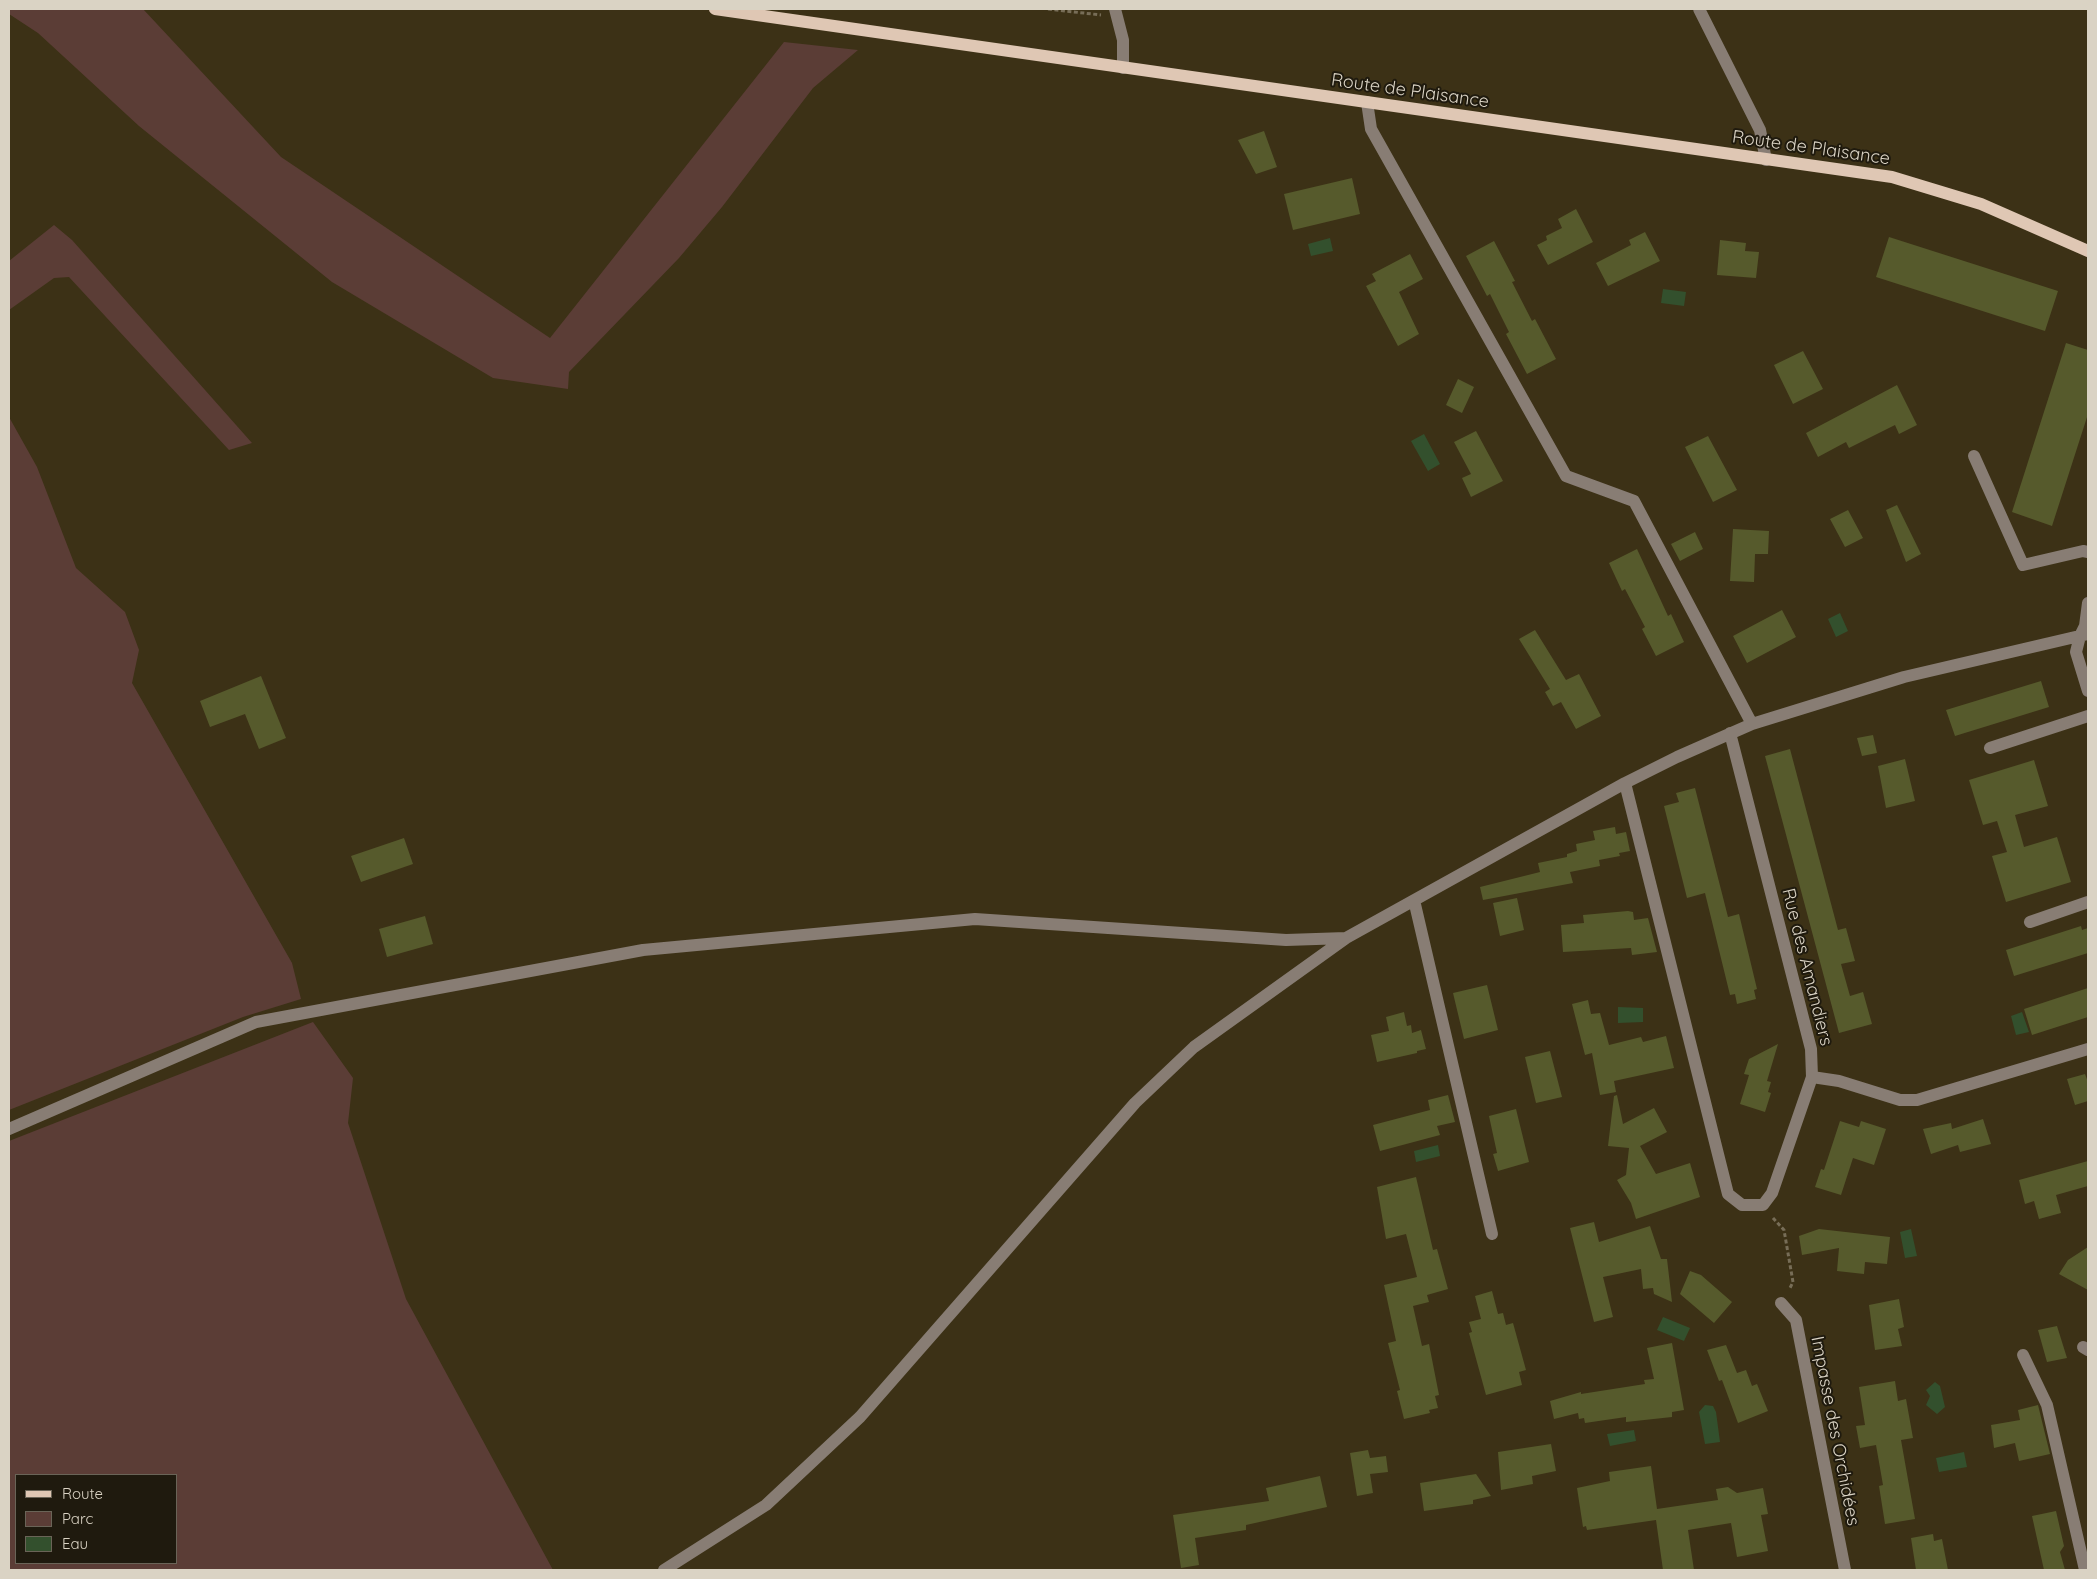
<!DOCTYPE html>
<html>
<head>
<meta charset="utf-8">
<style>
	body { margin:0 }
	#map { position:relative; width:2097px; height:1579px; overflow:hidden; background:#3c3116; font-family:Quicksand,sans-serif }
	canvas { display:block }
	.frame { position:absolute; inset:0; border:10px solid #dad3c4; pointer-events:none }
	.legend { position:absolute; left:15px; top:1474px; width:162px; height:90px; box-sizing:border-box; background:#1f1a0e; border:1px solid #6a6457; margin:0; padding:6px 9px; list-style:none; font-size:15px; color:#dad3c4 }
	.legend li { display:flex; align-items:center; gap:10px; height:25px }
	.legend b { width:25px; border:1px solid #6a6457 }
</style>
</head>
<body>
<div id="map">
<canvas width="2097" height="1579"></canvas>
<div class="frame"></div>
<ul class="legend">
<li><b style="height:6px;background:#dfc7b4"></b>Route</li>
<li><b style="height:14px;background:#5b3d36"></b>Parc</li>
<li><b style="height:14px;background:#33502d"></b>Eau</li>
</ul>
</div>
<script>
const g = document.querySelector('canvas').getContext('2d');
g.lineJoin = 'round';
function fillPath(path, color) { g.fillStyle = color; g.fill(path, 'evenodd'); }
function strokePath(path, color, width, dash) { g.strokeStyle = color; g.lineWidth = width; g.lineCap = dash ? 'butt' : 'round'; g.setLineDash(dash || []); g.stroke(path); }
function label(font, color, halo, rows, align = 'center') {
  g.font = font + ' Quicksand,sans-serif'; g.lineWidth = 4; g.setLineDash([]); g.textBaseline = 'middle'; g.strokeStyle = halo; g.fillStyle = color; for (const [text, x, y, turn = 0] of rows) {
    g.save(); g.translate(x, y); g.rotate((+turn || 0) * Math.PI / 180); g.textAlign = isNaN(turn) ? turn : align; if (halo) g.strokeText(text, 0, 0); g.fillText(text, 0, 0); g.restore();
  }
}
fillPath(new Path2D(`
	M9 9H143L281 157 550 338 784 42 858 50 813 88 722 207 679 258 569 372 568 389 493 378 332 282 139 126 38 33 9 14Z
	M54 225 72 240 252 443 229 450 69 277 54 278 9 310V261Z
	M9 417 37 467 76 568 125 612 139 650 132 683 292 963 301 999 243 1017 9 1110Z
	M313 1022 353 1078 348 1123 406 1299 553 1570H9V1141ZM176 1475V1563H16V1475Z`), '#5b3d36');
fillPath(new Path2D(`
	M1330 238 1333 251 1311 256 1308 244Z
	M1663 289 1686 292 1684 306 1661 303Z
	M1424 434 1440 464 1428 471 1411 441Z
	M1840 613 1848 631 1836 637 1828 619Z
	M1618 1007 1643 1008V1022L1618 1023Z
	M2022 1012 2029 1032 2016 1035 2011 1016Z
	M1438 1145 1440 1156 1416 1162 1414 1151Z
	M1911 1229 1917 1256 1905 1258 1900 1232Z
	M1663 1317 1690 1328 1684 1341 1657 1330Z
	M1935 1382 1940 1386 1945 1407 1937 1414 1926 1405 1930 1396 1926 1390Z
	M1705 1405 1713 1406 1716 1412 1720 1442 1705 1444 1699 1412Z
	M1634 1430 1636 1441 1610 1446 1607 1434Z
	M1964 1452 1967 1467 1939 1472 1936 1458Z`), '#33502d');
fillPath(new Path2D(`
	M1264 131 1277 167 1256 174 1238 140Z
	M1352 178 1360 214 1293 230 1284 194Z
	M1576 209 1593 242 1548 265 1537 245 1547 240 1546 236 1562 228 1558 219Z
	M1645 232 1660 261 1608 286 1596 263 1631 245 1629 240Z
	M1889 237 2058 291 2045 331 1876 277Z
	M1720 240 1746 243 1745 251 1759 252 1756 278 1717 275Z
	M1494 241 1515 281 1512 282 1532 321 1535 319 1556 359 1527 374 1506 334 1509 332 1490 294 1487 296 1466 256Z
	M1410 254 1423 279 1399 292 1419 334 1398 346 1366 286 1376 281 1372 274Z
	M2066 343 2088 350V414L2052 526 2012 512Z
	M1803 351 1823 389 1793 404 1774 365Z
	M1458 379 1474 387 1462 413 1446 405Z
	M1897 385 1917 425 1899 434 1895 425 1849 448 1846 442 1818 457 1806 433Z
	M1476 431 1503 481 1471 497 1462 478 1471 474 1454 442Z
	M1708 436 1737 490 1713 502 1685 447Z
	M1897 505 1921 554 1906 562 1886 510Z
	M1848 510 1863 538 1845 547 1830 519Z
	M1733 529 1769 531 1768 554H1755L1754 582 1730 581Z
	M1695 532 1703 549 1680 561 1671 544Z
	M1637 549 1668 616 1671 614 1684 642 1656 656 1642 629 1645 627 1625 589 1622 591 1609 563Z
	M1782 610 1796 637 1747 663 1733 636Z
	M1535 630 1566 680 1579 674 1601 716 1576 729 1561 702 1553 706 1545 692 1550 689 1519 639Z
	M261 676 286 738 259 749 245 714 210 727 200 701Z
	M2041 681 2049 707 1955 736 1946 710Z
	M1873 735 1877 753 1862 756 1857 738Z
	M1790 749 1838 930 1846 928 1855 961 1841 964 1850 996 1863 992 1872 1024 1839 1033 1765 756Z
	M1905 759 1915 801 1886 808 1878 766Z
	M2034 760 2048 806 2015 815 2024 847 2057 837 2071 882 2006 902 1992 856 2007 852 1997 821 1983 825 1969 780Z
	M1695 788 1728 917 1739 914 1757 989 1754 990 1756 999 1737 1004 1735 994 1730 995 1705 893 1687 898 1664 806 1679 802 1676 793Z
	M1615 827 1616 834 1626 832 1630 851 1619 853 1620 856 1599 860 1600 866 1570 872 1573 883 1483 900 1480 887 1540 872 1538 863 1567 857V854L1577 851 1576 844 1595 840 1593 831Z
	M404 838 413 864 361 882 351 856Z
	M1517 898 1524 930 1500 936 1493 903Z
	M1628 911 1633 912 1634 920 1648 918 1657 952 1632 955 1631 948 1563 952 1561 925 1584 923 1583 915Z
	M425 916 433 944 387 957 379 929Z
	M2081 926 2082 930 2088 928V953L2014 976 2006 950Z
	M1487 985 1498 1030 1464 1039 1453 993Z
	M2088 988V1017L2032 1035 2024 1009Z
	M1588 1000 1591 1014 1600 1013 1609 1045 1641 1037 1643 1042 1666 1036 1674 1068 1614 1081 1616 1092 1600 1095 1592 1053 1585 1055 1572 1004Z
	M1404 1012 1407 1026 1411 1025 1412 1033 1421 1030 1426 1049 1417 1051V1053L1377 1062 1371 1035 1389 1031 1386 1017Z
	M1778 1044 1767 1081 1771 1082 1768 1092 1771 1093 1765 1112 1740 1104 1749 1075 1744 1074 1749 1059Z
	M1550 1051 1562 1097 1536 1103 1525 1057Z
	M2085 1074 2088 1082V1101L2075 1105 2067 1079Z
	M1448 1095 1455 1122 1437 1126 1440 1135 1380 1151 1373 1125 1430 1110 1428 1100Z
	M1617 1095 1623 1124 1654 1108 1667 1132 1640 1146 1656 1174 1690 1163 1700 1197 1636 1219 1631 1203 1617 1180 1626 1175 1629 1148 1608 1146 1614 1096Z
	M1516 1109 1529 1162 1498 1171 1493 1154 1497 1153 1489 1116Z
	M1983 1119 1991 1144 1960 1152 1958 1145 1931 1154 1923 1129 1951 1123 1952 1129Z
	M1840 1121 1859 1127 1861 1121 1886 1129 1874 1165 1853 1158 1841 1195 1815 1187 1821 1169 1824 1170Z
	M2088 1161V1186L2056 1195 2061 1213 2039 1219 2034 1201 2025 1204 2019 1180Z
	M1416 1177 1433 1250 1437 1249 1448 1289 1427 1295 1429 1302 1413 1306 1422 1346 1429 1344 1439 1395 1435 1396 1438 1408 1429 1410 1430 1413 1404 1419 1397 1391 1400 1390 1388 1343 1396 1341 1384 1285 1417 1277 1406 1234 1386 1239 1377 1187Z
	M1594 1222 1599 1242 1650 1226 1661 1259H1667L1672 1302 1654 1294 1653 1288 1643 1289 1641 1269 1603 1277 1613 1317 1594 1322 1570 1228Z
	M1819 1229 1890 1237 1887 1264 1865 1262 1864 1274 1837 1271 1839 1248 1802 1255 1799 1236Z
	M2088 1247V1290L2059 1274 2068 1260Z
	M1690 1271 1701 1275 1732 1302 1714 1323 1680 1294Z
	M1492 1291 1498 1314 1503 1313 1506 1325 1513 1323 1526 1370 1519 1372 1522 1385 1486 1395 1469 1333 1472 1332 1469 1322 1481 1319 1475 1296Z
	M1899 1299 1904 1327 1898 1329 1902 1346 1875 1350 1869 1305Z
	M2057 1326 2067 1358 2047 1362 2038 1330Z
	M1672 1343 1684 1410 1672 1412V1417L1626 1422V1417L1585 1423 1584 1418 1579 1419 1578 1413 1554 1419 1550 1401 1581 1392V1394L1645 1384 1644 1380 1654 1379 1647 1348Z
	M1726 1345 1737 1373 1746 1370 1752 1386 1757 1384 1768 1411 1738 1423 1722 1380 1719 1381 1707 1350Z
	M1895 1381 1898 1401 1906 1399 1913 1438 1901 1440 1915 1519 1885 1524 1879 1486 1883 1485 1876 1445 1860 1448 1856 1426 1865 1425 1859 1387Z
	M2038 1405 2050 1454 2019 1461 2015 1443 1994 1448 1991 1425 2020 1420 2018 1410Z
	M1551 1444 1556 1471 1532 1476 1533 1484 1501 1490 1498 1452Z
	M1368 1450 1370 1458 1386 1456 1388 1472 1370 1474 1373 1493 1357 1496 1350 1453Z
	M1651 1466 1657 1509 1718 1500 1716 1489 1728 1487 1737 1493 1763 1488 1768 1514 1761 1515 1768 1551 1737 1557 1731 1523 1688 1530 1694 1570H1663L1656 1520 1587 1530 1586 1526 1583 1527 1577 1488 1610 1481 1609 1472Z
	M1476 1474 1491 1496 1473 1500V1504L1424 1511 1420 1483Z
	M1320 1476 1327 1507 1246 1525V1530L1195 1538 1199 1565 1181 1568 1173 1515 1269 1501 1266 1488Z
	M2056 1511 2064 1546 2060 1552 2065 1570H2044L2032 1516Z
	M1933 1534 1934 1541 1942 1539 1948 1570H1916L1911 1538Z`), '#565a2c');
strokePath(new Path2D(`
	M1048 9 1101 15
	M1773 1218 1784 1230 1793 1282 1789 1290`), '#776d57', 3, [4, 2.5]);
strokePath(new Path2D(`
	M1115 9 1123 40V68
	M1699 9 1760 130 1766 160
	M1367 102 1371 129 1566 476 1634 501 1752 724
	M1974 456 2023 565 2083 551 2088 552
	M2088 603 2085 626 2080 636 2076 652 2088 691
	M1730 733 1811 1049 1812 1077 1839 1081 1900 1100H1917L2088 1049
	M1990 748 2088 716
	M1625 783 1728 1194 1742 1205H1763L1772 1193 1812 1077
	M1414 900 1492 1234
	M2030 922 2088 902
	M9 1129 256 1022 643 950 975 919 1286 940 1346 938
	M1781 1303 1796 1320 1845 1570
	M2083 1347 2088 1350
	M2023 1355 2047 1405 2085 1570
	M664 1570 766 1505 860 1417 1135 1103 1194 1047 1346 938 1625 783 1677 757 1752 724 1904 677 2088 634`), '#887d74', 12);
strokePath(new Path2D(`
	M715 9 1892 177 1981 204 2088 251`), '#dfc7b4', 12);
label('18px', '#dad3c4', '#1f1a0e', [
	["Route de Plaisance",1410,91,8],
	["Route de Plaisance",1811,148,8],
	["Rue des Amandiers",1807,967,76],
	["Impasse des Orchidées",1835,1431,79]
]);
</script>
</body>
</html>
